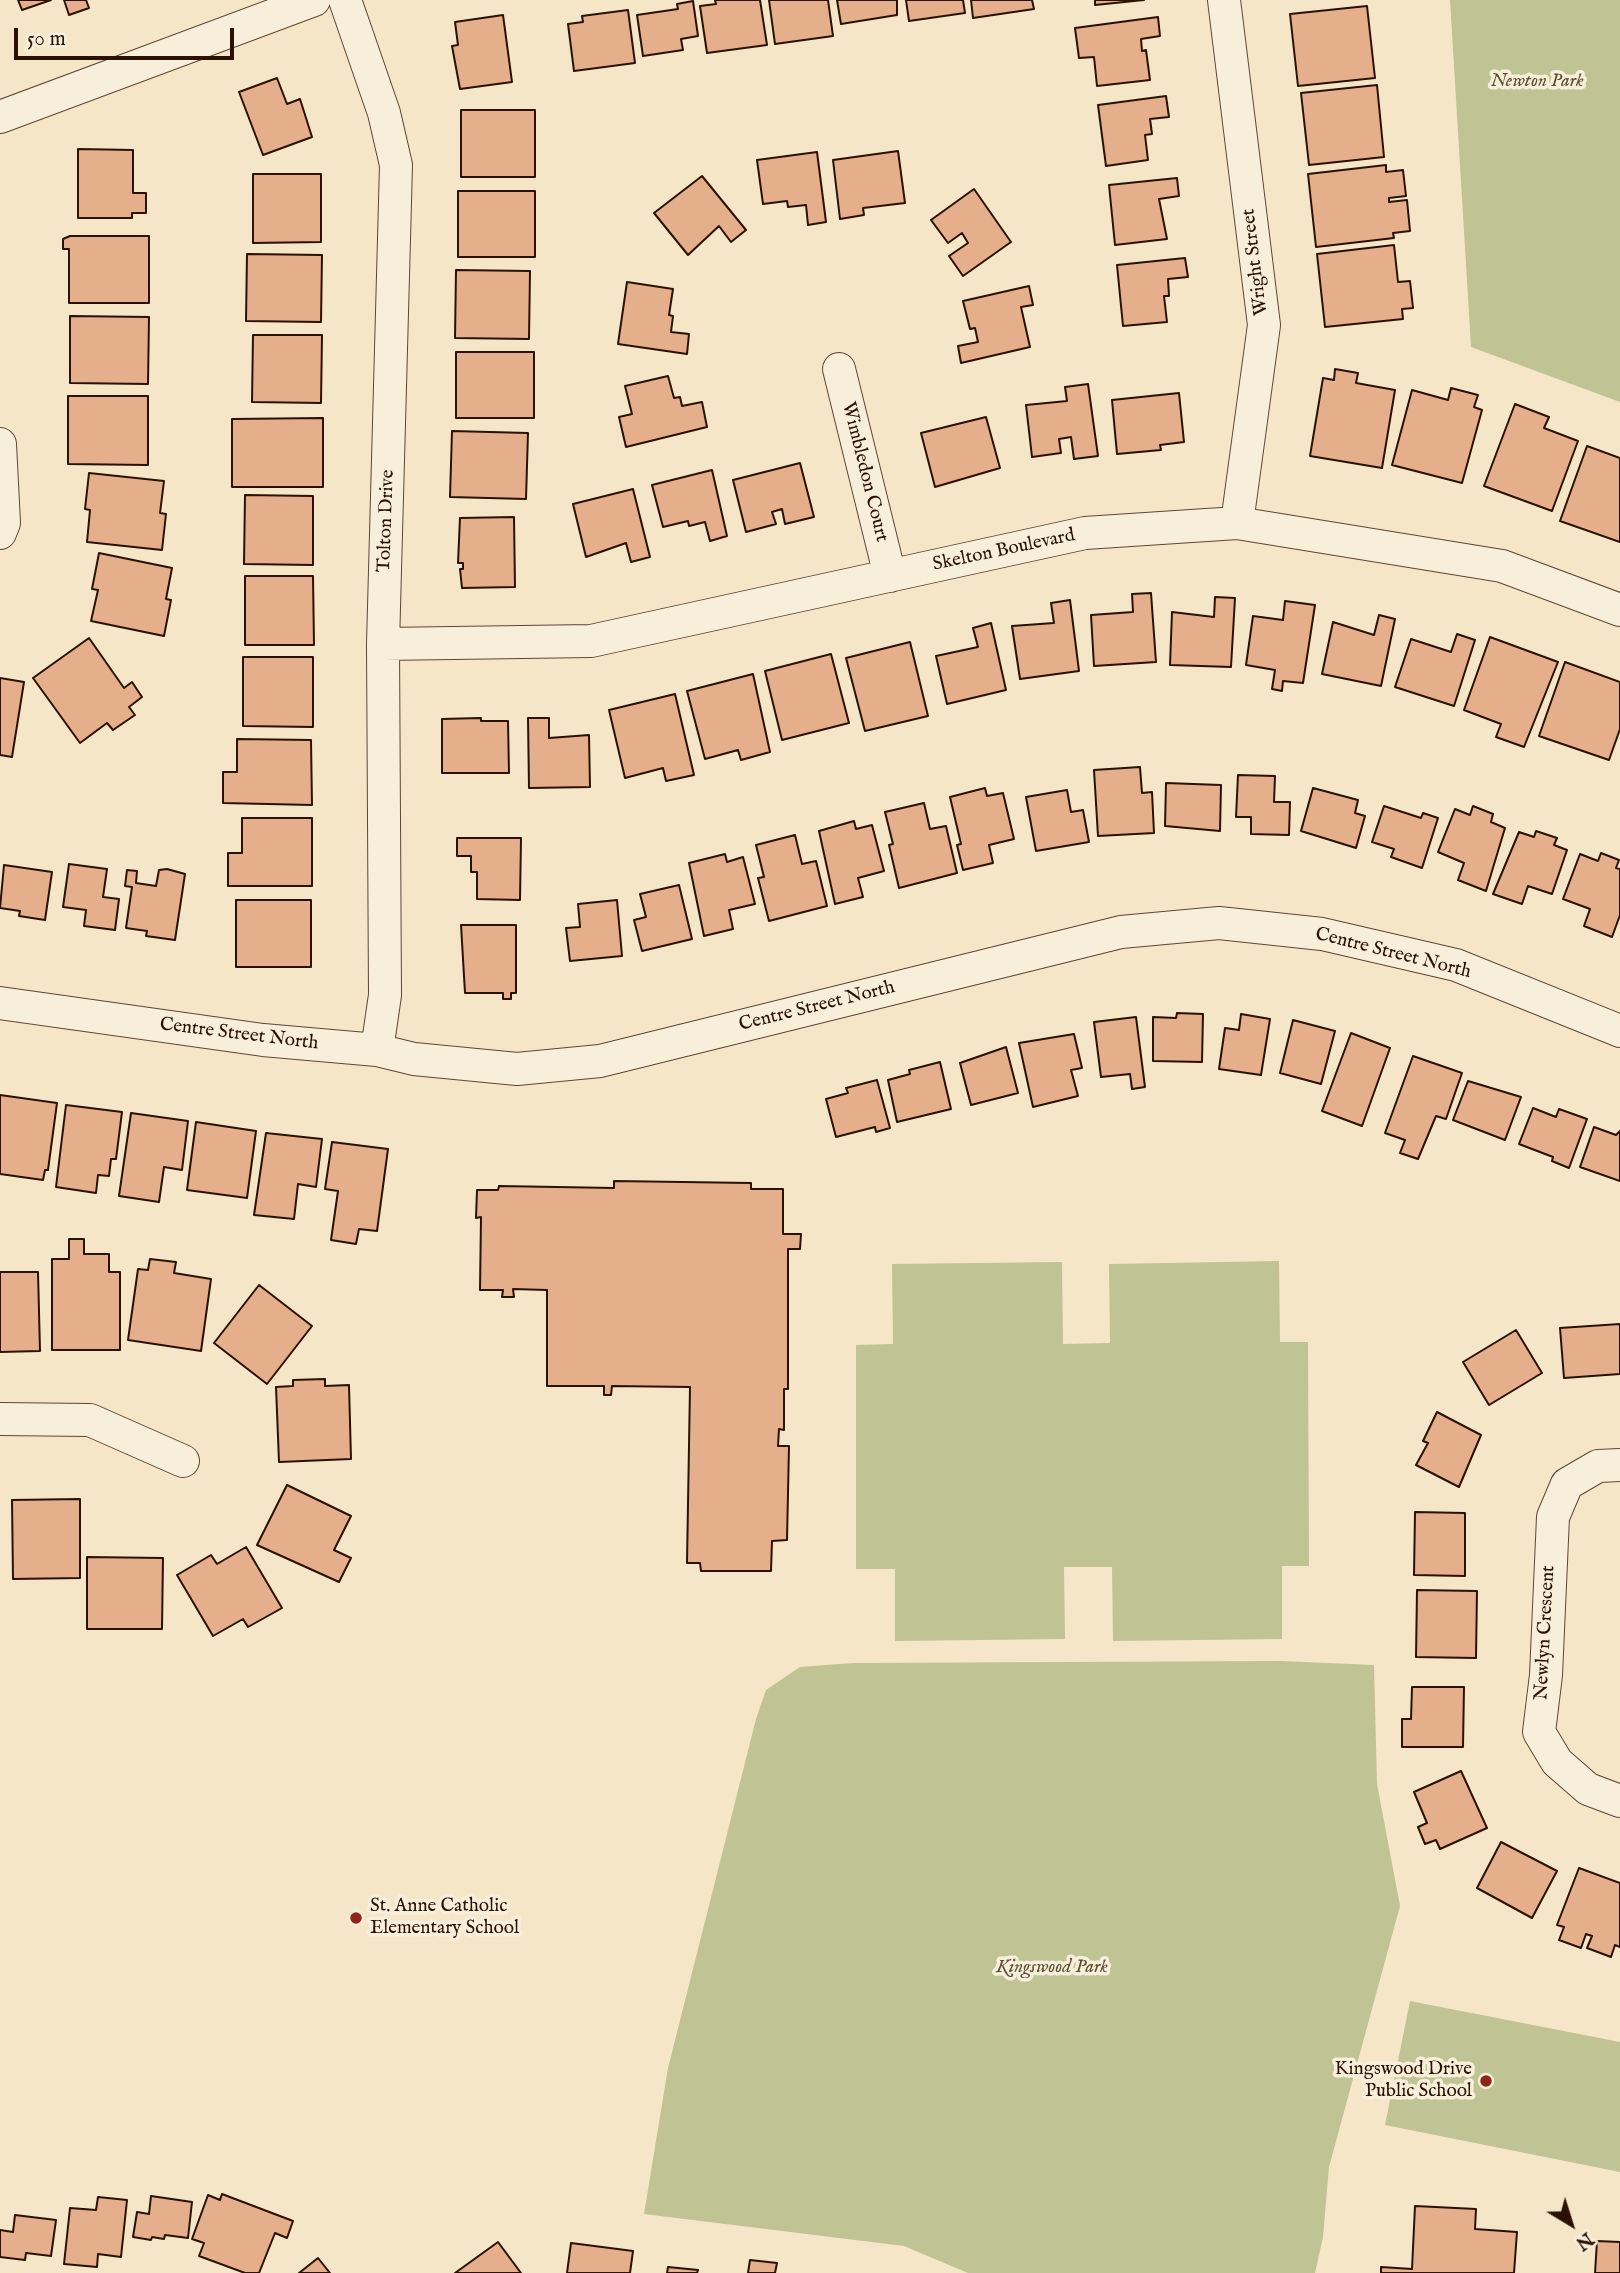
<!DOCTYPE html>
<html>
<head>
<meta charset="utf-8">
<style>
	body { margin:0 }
	#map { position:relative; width:1620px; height:2273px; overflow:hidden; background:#f5e6c8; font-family:"IM FELL English",serif }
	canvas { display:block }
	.north { position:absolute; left:1536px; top:2189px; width:70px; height:70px; -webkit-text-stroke:5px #f8efdb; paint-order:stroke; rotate:142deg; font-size:19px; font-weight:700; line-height:28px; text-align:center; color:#2a1102 }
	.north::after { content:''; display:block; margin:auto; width:24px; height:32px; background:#2a1102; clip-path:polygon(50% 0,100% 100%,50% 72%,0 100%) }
	.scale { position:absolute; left:14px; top:28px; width:220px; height:32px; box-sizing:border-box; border:4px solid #2a1102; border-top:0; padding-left:9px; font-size:21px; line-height:24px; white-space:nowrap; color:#2a1102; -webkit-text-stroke:5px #f8efdb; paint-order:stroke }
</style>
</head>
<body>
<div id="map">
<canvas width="1620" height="2273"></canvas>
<div class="north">N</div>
<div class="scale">50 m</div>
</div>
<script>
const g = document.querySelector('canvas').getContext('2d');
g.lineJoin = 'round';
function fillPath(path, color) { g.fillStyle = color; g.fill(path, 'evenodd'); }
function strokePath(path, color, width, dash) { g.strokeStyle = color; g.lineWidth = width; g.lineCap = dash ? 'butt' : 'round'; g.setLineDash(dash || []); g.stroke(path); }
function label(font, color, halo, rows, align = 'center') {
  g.font = font + ' "IM FELL English",serif'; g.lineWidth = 7; g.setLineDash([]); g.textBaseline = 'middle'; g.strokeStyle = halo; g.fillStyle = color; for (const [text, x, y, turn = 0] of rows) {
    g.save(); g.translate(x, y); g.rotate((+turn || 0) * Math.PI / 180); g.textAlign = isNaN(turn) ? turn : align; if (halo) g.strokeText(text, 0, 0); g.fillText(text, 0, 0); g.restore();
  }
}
fillPath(new Path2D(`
	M1450 0H1620V402L1471 347Z
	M1279 1261 1280 1342H1308L1309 1566H1282V1639L1113 1641 1112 1567H1064L1065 1639 895 1641V1569H856V1345L893 1344 892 1264 1062 1262 1063 1344 1110 1343 1109 1264Z
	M1281 1661 1374 1665 1377 1784 1400 1906 1329 2167 1323 2237 1315 2273H968L904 2246 644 2214 668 2068 756 1719 766 1690 800 1667 853 1663Z
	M1410 2001 1620 2042V2172L1385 2125Z`), '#c0c393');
const building = new Path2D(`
	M18 0H51L22 10Z
	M64 0H86L89 8 69 15Z
	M715 0H760L767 45 707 53 700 6 716 4Z
	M769 0H828L833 36 775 44Z
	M837 0H897V15L841 24Z
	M906 0H963L965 13 909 21Z
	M971 0H1032L1034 9 973 18Z
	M1095 0H1144L1095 5Z
	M693 1 698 36 681 39 683 50 643 56 637 15 678 9 677 4Z
	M1367 6 1375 78 1298 86 1290 14Z
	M628 10 635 63 574 71 568 24 583 22 582 16Z
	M503 15 512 82 460 89 452 46 458 45 455 22Z
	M1158 17 1160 36 1141 39 1142 51 1146 50 1150 80 1097 86 1094 57 1079 58 1075 28Z
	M277 78 287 104 300 99 312 137 263 155 239 92Z
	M1377 85 1384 157 1309 165 1301 93Z
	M1166 96 1169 117 1150 119 1152 134 1145 135 1148 160 1106 166 1098 105Z
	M461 110H535V177H461Z
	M78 149 133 150V193H146V213H132V218H78Z
	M898 151 905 203 863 208 864 215 840 219 833 160Z
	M817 152 826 222 808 225 806 205 788 207 787 201 763 204 757 160Z
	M1386 165V172L1403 170 1406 196 1389 198V202L1407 200 1410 231 1393 233 1394 238 1316 247 1308 174Z
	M253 174H321V242L253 243Z
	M702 176 746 230 731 242 719 226 688 255 654 213Z
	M1177 178 1179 196 1159 199 1167 239 1115 245 1109 185Z
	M974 189 1011 242 963 276 949 256 968 243 962 233 948 243 931 220Z
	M458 191H535V257H458Z
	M70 236H149V303H69V249H63V239Z
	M1394 245 1398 282 1410 281 1413 308 1402 309 1403 319 1325 327 1317 254Z
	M247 254 322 255 321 322 246 321Z
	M1185 258 1188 277 1168 279 1169 296H1164L1167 322 1123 326 1117 265Z
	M456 270 530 271 529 339 455 338Z
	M627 282 673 289 669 315 673 316 671 332 689 334 687 354 618 344Z
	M1029 286 1033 305 1021 307 1030 347 961 363 958 346 978 342 975 328 970 329 963 301Z
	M70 316 149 317 148 384 70 383Z
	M253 335H322L321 403 252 402Z
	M456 352H534V418H456Z
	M1335 369 1358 373 1356 383 1395 390 1382 468 1310 456 1323 378 1334 380Z
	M668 376 674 398 680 397 682 406 702 402 707 427 626 447 619 417 632 414 625 386Z
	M1088 384 1098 456 1074 459 1071 437 1059 439 1061 453 1032 457 1026 405 1067 401 1065 387Z
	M1451 388 1478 395 1474 407 1482 410 1462 483 1392 465 1412 390 1448 400Z
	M1179 393 1184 442 1160 445 1161 450 1117 454 1112 400Z
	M68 396H148V465L68 464Z
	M1515 404 1549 417 1544 428 1578 441 1552 511 1484 486Z
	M986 417 1000 468 935 487 921 433Z
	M323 418V487H232V419Z
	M452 431 528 433 526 499 450 497Z
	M1587 446 1620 458V542L1560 521Z
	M800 463 814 517 785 524 782 509 772 512 776 524 746 532 733 480Z
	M712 470 727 536 710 541 705 522 689 526 688 521 663 527 652 485Z
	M89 473 164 481 160 513 166 514 162 550 87 542 90 510 85 509Z
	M633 489 650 557 631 562 626 543 586 557 573 504Z
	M245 495 313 496V565L244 564Z
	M514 517 515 587 462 588 460 569H463V563H458L460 518Z
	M99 553 172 568 166 599 171 600 164 636 91 621 98 590 92 589Z
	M245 576H313L314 645H245Z
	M1151 593 1156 662 1094 666 1091 615 1133 612 1132 594Z
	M1215 597 1235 598 1231 667 1170 665 1172 612 1214 617Z
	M1070 600 1079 671 1020 679 1012 626 1054 623 1051 603Z
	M1285 601 1315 605 1303 683 1283 681 1282 691 1272 689 1275 670 1246 665 1253 616 1283 620Z
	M1379 615 1395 619 1381 686 1322 674 1333 622 1374 635Z
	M991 623 1006 690 947 704 936 656 978 647 973 628Z
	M1457 634 1475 640 1454 706 1395 687 1411 639 1451 652Z
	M1490 637 1558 662 1524 747 1496 737 1501 724 1464 710Z
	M89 638 124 688 132 682 142 697 129 707 135 715 113 730 107 723 80 743 33 678Z
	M910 642 928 716 865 731 846 658Z
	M831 654 849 723 782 740 765 671Z
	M243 657H313V727L243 726Z
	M1565 662 1620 682V729L1609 760 1539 736Z
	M753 674 770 752 741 760 738 750 705 759 687 691Z
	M0 678 24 682 12 757 0 755Z
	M675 694 694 775 666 781 663 768 625 778 609 710Z
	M481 718V721H508L509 773H442V719Z
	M528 718H549V738L589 735 590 787 529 788Z
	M237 739 311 740 312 805 223 803V772H237Z
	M1140 767 1142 793 1152 792 1154 833 1098 836 1094 770Z
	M1238 775 1275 776 1274 802H1290L1289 835 1251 834V817H1236Z
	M1166 783 1221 785 1220 831 1165 826Z
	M985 788 987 796 1003 793 1014 839 989 845 993 863 963 870 957 845 961 844 950 797Z
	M1313 788 1358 800 1355 813 1365 816 1356 848 1301 831Z
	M1067 790 1071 812 1083 810 1089 842 1036 851 1026 797Z
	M924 803 930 829 946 826 957 873 899 888 889 845 893 844 885 812Z
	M1384 806 1421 818 1423 813 1438 818 1422 868 1391 857 1394 849 1372 842Z
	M1473 806 1493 814 1491 822 1505 828 1486 891 1458 880 1464 863 1438 852 1455 809 1470 815Z
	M242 818H312V886H228V853H242Z
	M854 821 856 829 872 825 884 871 858 878 863 897 835 904 819 831Z
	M1536 831 1557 838 1554 845 1567 850 1552 894 1528 886 1522 904 1493 894 1519 832 1534 837Z
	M795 835 802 864 816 861 827 906 769 921 758 878 764 877 756 845Z
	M457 838H521L520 900 477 899V872H471V856H457Z
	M1601 853 1619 860 1616 868 1620 869V915L1612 937 1584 926 1590 909 1563 899 1580 854 1598 861Z
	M725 854 727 862 743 857 755 904 729 910 733 929 704 936 689 863Z
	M69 864 107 869 103 897 119 899 115 930 84 926 86 910 63 907Z
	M4 865 52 872 45 920 19 916 20 911 0 908Z
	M167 869 185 874 175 940 146 936 147 931 126 928 132 887 125 886 127 870 137 871 136 883 156 886 159 870Z
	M679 885 692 939 642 951 634 920 646 917 640 894Z
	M236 900H311V967H236Z
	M617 900 622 956 570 961 566 928 580 927 578 904Z
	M461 925H516V993H511V999H503V993H465Z
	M1177 1013 1203 1014 1202 1062 1153 1061V1017L1176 1018Z
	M1241 1014 1270 1019 1261 1075 1219 1069 1225 1028 1239 1030Z
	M1136 1017 1145 1087 1132 1089 1130 1074 1101 1077 1094 1022Z
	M1293 1020 1335 1031 1321 1084 1280 1073Z
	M1351 1033 1390 1048 1362 1126 1322 1111Z
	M1074 1034 1082 1068 1071 1070 1078 1096 1033 1107 1019 1043Z
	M1006 1047 1018 1093 971 1105 960 1063Z
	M1413 1056 1462 1073 1446 1119 1436 1116 1418 1159 1400 1153 1405 1140 1385 1133Z
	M940 1062 951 1109 897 1122 888 1080 910 1074 909 1070Z
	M877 1080 890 1128 876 1132 875 1127 836 1137 826 1099 848 1093 846 1088Z
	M1468 1081 1521 1097 1505 1140 1453 1120Z
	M0 1095 57 1103 48 1170H45L43 1180 0 1174Z
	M66 1105 122 1112 116 1159H111L109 1176 98 1175 96 1193 56 1187Z
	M1533 1108 1556 1117 1559 1109 1587 1119 1569 1168 1552 1161 1553 1157 1519 1144Z
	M131 1113 188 1121 182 1170 164 1167 159 1202 119 1196Z
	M196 1122 256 1131 247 1198 187 1190Z
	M1594 1127 1616 1135 1620 1131V1181L1580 1167Z
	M266 1133 322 1139 316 1187 298 1184 294 1219 254 1215Z
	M332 1142 388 1149 377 1231 359 1229 356 1244 331 1240 338 1191 325 1189Z
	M614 1181 751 1183V1189H783V1234H801L800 1249H788V1389H784V1430L779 1429 778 1446H789L787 1540 772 1541 771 1571H701L700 1563H687L690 1387 612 1386 611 1395H604V1386H547V1290L513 1289 514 1297H502L503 1290H480L481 1217 476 1218 477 1190H498L499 1186 614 1188Z
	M69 1239H84V1254H109V1272H120V1350H52V1259H69Z
	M150 1259 176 1262 174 1273 211 1279 201 1351 128 1340 138 1269 148 1270Z
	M0 1272H38L40 1351 0 1352Z
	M259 1285 312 1326 267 1384 214 1343Z
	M1620 1324V1374L1564 1378 1560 1328Z
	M1516 1330 1542 1373 1489 1405 1463 1362Z
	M325 1379V1386L349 1385 351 1459 279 1462 276 1387 293 1386V1380Z
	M1437 1412 1481 1435 1459 1487 1416 1465 1428 1443 1423 1441Z
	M287 1485 351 1516 334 1550 351 1558 339 1582 257 1545Z
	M80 1499V1578L13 1579 12 1500Z
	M1415 1512 1465 1513V1576L1414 1575Z
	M246 1547 282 1608 248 1627 243 1619 213 1636 177 1575 211 1555 217 1564Z
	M87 1557 163 1558 162 1629H87Z
	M1417 1590 1477 1591 1476 1658 1416 1657Z
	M1412 1687H1464L1463 1747H1402V1719H1411Z
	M1461 1771 1487 1828 1440 1849 1436 1840 1425 1844 1418 1827 1427 1823 1414 1792Z
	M1501 1842 1557 1871 1532 1918 1477 1888Z
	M1579 1868 1620 1883V1947L1615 1945 1611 1957 1587 1948 1592 1936 1586 1934 1581 1948 1559 1940 1564 1927 1557 1925Z
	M222 2194 293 2221 287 2238 275 2233 259 2273H245L199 2256 204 2243 192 2239 208 2195 220 2200Z
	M151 2196 192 2202 188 2238 165 2235 164 2239 152 2237 151 2240 133 2237 137 2212 149 2214Z
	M98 2197 127 2200 121 2257 98 2254 97 2267 64 2264 70 2208 96 2210Z
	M1415 2206 1476 2209 1475 2229 1517 2232 1514 2273H1381V2267L1412 2269Z
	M15 2215 56 2220 51 2256 26 2253 25 2260 0 2257V2230L13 2232Z
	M1597 2241 1620 2242V2273H1595Z
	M498 2242 521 2273H455Z
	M571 2243 633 2251 630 2273H567Z
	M318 2258 330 2273H299Z
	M750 2260 777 2263 775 2273H748Z
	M668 2267 698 2270 697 2273H667Z`);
fillPath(building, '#e5af8c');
strokePath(building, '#2a1102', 2);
const minor = new Path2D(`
	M345 0 384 113 396 165 383 644 385 995 377 1050
	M1224 0 1264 325 1237 523
	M0 117 314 0
	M839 369 890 576
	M0 444 4 523 0 533
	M383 644 591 641 1085 533 1237 523 1502 566 1620 610
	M0 1003 263 1040 377 1050 414 1059 517 1069 600 1061 1121 932 1219 923 1322 934 1456 965 1620 1031
	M0 1419 90 1420 183 1461
	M1620 1465 1598 1466 1567 1484 1553 1517 1546 1675 1539 1732 1557 1762 1588 1789 1620 1801`);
strokePath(minor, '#5d4634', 34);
strokePath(minor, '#f8efdb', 32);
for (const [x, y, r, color] of [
	[356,1918,7,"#8f2418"],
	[1486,2081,7,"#8f2418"]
]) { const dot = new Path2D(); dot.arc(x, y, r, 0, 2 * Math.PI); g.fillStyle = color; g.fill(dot); strokePath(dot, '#f8efdb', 2.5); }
label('italic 19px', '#5e4f35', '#f8efdb', [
	["Newton Park",1537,82],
	["Kingswood Park",1052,1968]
]);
label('19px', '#2a1102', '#f8efdb', [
	["Wright Street",1256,262,-97],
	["Wimbledon Court",864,472,76],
	["Tolton Drive",387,521,-88],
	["Skelton Boulevard",1004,551,-12],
	["Centre Street North",1393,954,14],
	["Centre Street North",817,1007,-14],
	["Centre Street North",239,1035,7],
	["Newlyn Crescent",1546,1633,-87]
]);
label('19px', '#2a1102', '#f8efdb', [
	["St. Anne Catholic",370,1907],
	["Elementary School",370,1929],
	["Kingswood Drive",1472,2070,"right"],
	["Public School",1472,2092,"right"]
], 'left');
</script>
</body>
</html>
